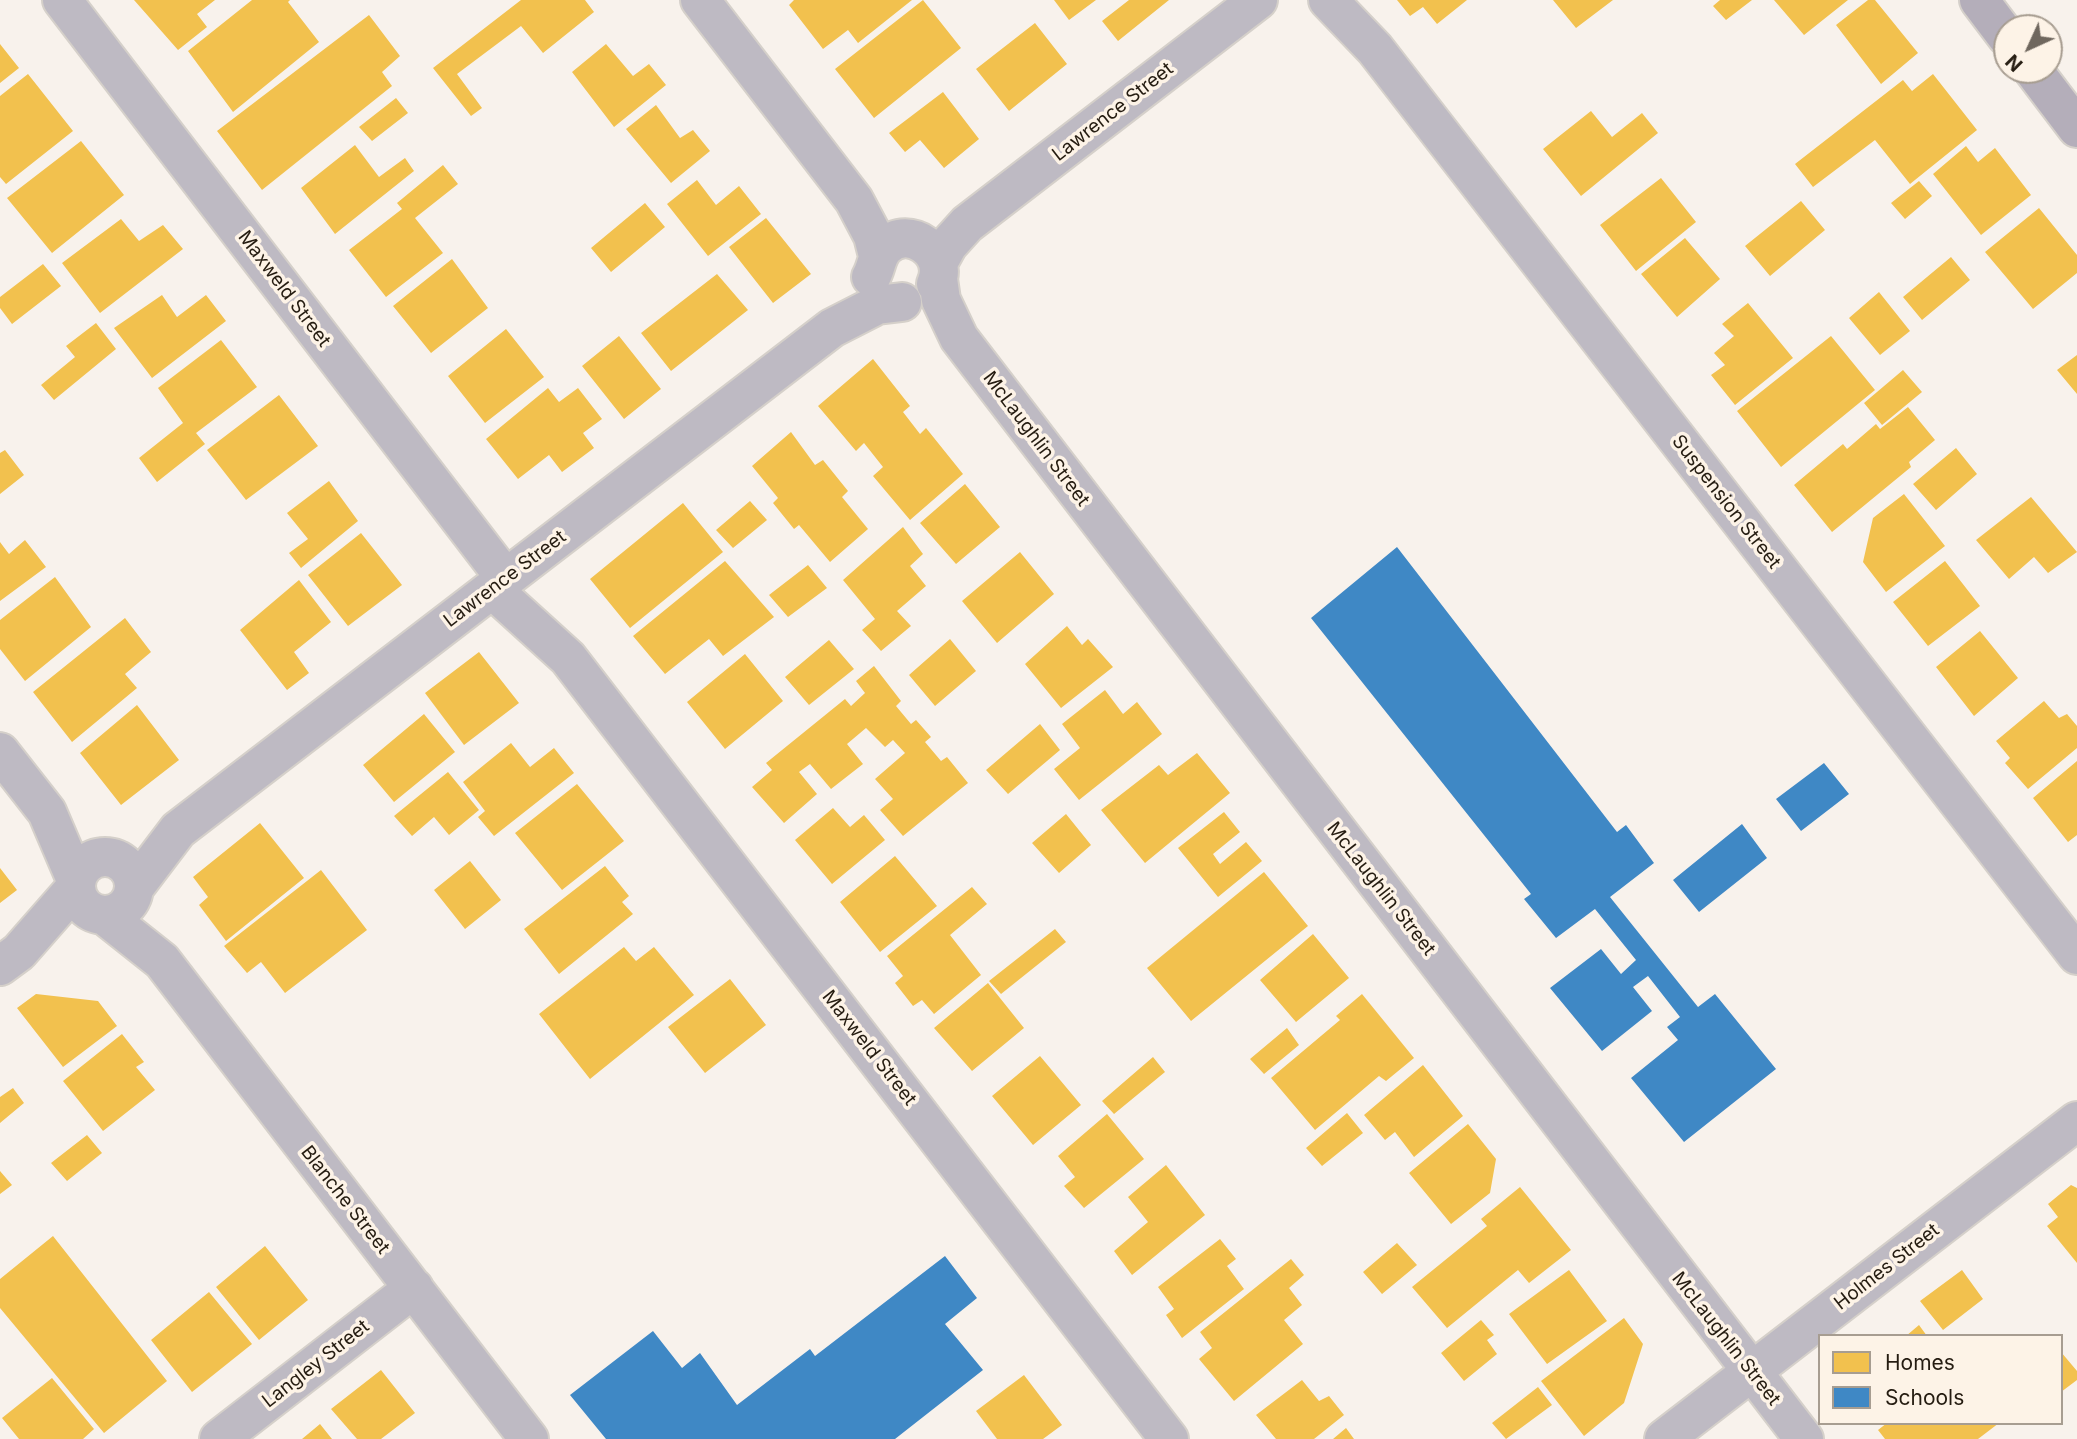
<!DOCTYPE html>
<html>
<head>
<meta charset="utf-8">
<style>
	body { margin:0 }
	#map { position:relative; width:2077px; height:1439px; overflow:hidden; background:#f8f2ec; font-family:Inter,sans-serif }
	canvas { display:block }
	.legend { position:absolute; left:1818px; top:1334px; width:245px; height:91px; box-sizing:border-box; background:#fdf3e7; border:2px solid #a79d91; margin:0; padding:9px 12px; list-style:none; font-size:21px; color:#251c11 }
	.legend li { display:flex; align-items:center; gap:14px; height:35px }
	.legend b { width:35px; border:2px solid #a79d91 }
	.north { position:absolute; left:1993px; top:14px; width:70px; height:70px; box-sizing:border-box; background:#fdf3e7; border:2px solid #a79d91; border-radius:50%; rotate:225deg; font-size:19px; font-weight:700; line-height:28px; text-align:center; color:#251c11 }
	.north::after { content:''; display:block; margin:auto; width:24px; height:32px; background:#6f675e; clip-path:polygon(50% 0,100% 100%,50% 72%,0 100%) }
</style>
</head>
<body>
<div id="map">
<canvas width="2077" height="1439"></canvas>
<ul class="legend">
<li><b style="height:19px;background:#f2c14e"></b>Homes</li>
<li><b style="height:19px;background:#3f88c5"></b>Schools</li>
</ul>
<div class="north">N</div>
</div>
<script>
const g = document.querySelector('canvas').getContext('2d');
g.lineJoin = 'round';
function fillPath(path, color) { g.fillStyle = color; g.fill(path, 'evenodd'); }
function strokePath(path, color, width, dash) { g.strokeStyle = color; g.lineWidth = width; g.lineCap = dash ? 'butt' : 'round'; g.setLineDash(dash || []); g.stroke(path); }
function label(font, color, halo, rows, align = 'center') {
  g.font = font + ' Inter,sans-serif'; g.lineWidth = 7; g.setLineDash([]); g.textBaseline = 'middle'; g.strokeStyle = halo; g.fillStyle = color; for (const [text, x, y, turn = 0] of rows) {
    g.save(); g.translate(x, y); g.rotate((+turn || 0) * Math.PI / 180); g.textAlign = isNaN(turn) ? turn : align; if (halo) g.strokeText(text, 0, 0); g.fillText(text, 0, 0); g.restore();
  }
}
fillPath(new Path2D(`
	M134 0H215L197 14 207 27 178 50Z
	M252 0H290L288 2 319 42 233 112 188 51Z
	M521 0H585L594 12 543 53 521 26 457 74 482 108 471 116 433 68Z
	M794 0H912L858 43 848 30 823 49 789 5Z
	M923 0 961 48 874 118 835 69Z
	M1054 0H1096L1069 20Z
	M1129 0H1169L1118 41 1102 21Z
	M1397 0H1467L1437 24 1423 7 1410 16Z
	M1553 0H1613L1576 28Z
	M1720 0H1752L1726 20 1713 6Z
	M1774 0H1848L1804 35Z
	M1868 0H1875L1918 53 1881 84 1836 25Z
	M369 15 400 56 382 72 392 86 262 190 217 131Z
	M1035 23 1067 64 1009 111 976 69Z
	M0 44 19 68 0 83Z
	M606 44 633 76 649 64 666 85 614 127 572 72Z
	M28 74 73 131 6 184 0 177V96Z
	M1933 74 1977 130 1910 184 1875 140 1813 187 1795 164 1903 80 1912 91Z
	M943 92 979 139 944 168 920 140 905 152 889 133Z
	M396 98 408 113 372 141 359 127Z
	M656 105 680 138 693 130 710 151 671 183 626 129Z
	M1591 111 1612 137 1642 113 1658 133 1581 196 1543 149Z
	M81 141 124 195 52 253 7 198Z
	M355 145 379 177 405 158 414 171 335 234 301 188Z
	M1966 146 1978 162 1995 148 2031 195 1981 235 1933 174Z
	M443 165 458 184 415 218 443 253 386 297 349 250 402 209 397 203Z
	M1661 178 1696 222 1636 271 1600 225Z
	M697 180 716 205 739 186 761 214 708 256 667 204Z
	M1919 181 1932 196 1905 219 1891 203Z
	M1801 201 1825 230 1770 276 1745 246Z
	M645 203 665 227 611 272 591 248Z
	M2039 208 2077 255V273L2033 309 1985 252Z
	M766 218 811 274 773 303 729 247Z
	M121 219 139 241 163 225 183 249 100 313 62 263Z
	M1685 238 1720 279 1677 317 1641 274Z
	M1951 257 1970 280 1922 320 1903 297Z
	M452 259 488 308 431 353 393 306Z
	M43 264 61 286 12 324 0 308V297Z
	M717 274 748 310 671 371 641 333Z
	M1879 292 1910 331 1880 355 1849 318Z
	M162 295 177 317 206 295 226 321 152 378 114 328Z
	M1748 303 1793 358 1735 405 1711 375 1725 365 1714 353 1734 336 1722 324Z
	M96 323 116 349 54 400 41 385 75 357 66 346Z
	M506 329 544 377 485 423 448 376Z
	M619 336 661 389 624 419 582 366Z
	M1831 336 1875 390 1781 467 1737 411Z
	M221 340 257 387 196 433 205 444 157 482 139 458 183 423 158 388Z
	M2077 355V394L2057 370Z
	M873 359 910 406 903 412 920 434 926 428 963 474 910 520 873 476 883 467 864 443 856 451 818 406Z
	M1903 370 1922 392 1882 425 1864 403Z
	M548 388 559 402 578 388 602 419 583 433 594 448 562 472 549 455 518 479 486 439Z
	M279 395 318 446 246 500 207 450Z
	M1908 407 1935 440 1909 462 1911 467 1832 532 1794 485 1843 444 1847 449 1876 424 1880 429Z
	M791 432 815 465 823 460 848 491 842 497 868 529 830 562 799 525 794 529 773 503 778 498 752 466Z
	M1956 448 1977 474 1936 510 1913 484Z
	M5 450 24 475 0 494V453Z
	M329 481 358 521 301 568 289 553 308 539 287 513Z
	M965 484 1000 527 956 564 920 523Z
	M1904 494 1945 546 1886 592 1863 562 1873 518Z
	M2031 497 2077 552 2048 573 2034 557 2009 579 1976 540Z
	M750 501 767 520 733 548 716 530Z
	M683 503 723 552 630 628 590 579Z
	M903 527 923 554 910 566 926 586 897 611 911 626 881 651 862 630 875 619 843 580Z
	M361 533 402 585 348 626 308 575Z
	M25 540 46 567 0 601V542L9 554Z
	M1020 552 1054 594 997 643 962 601Z
	M725 561 774 617 723 656 709 639 665 674 633 636Z
	M1945 561 1980 606 1928 646 1893 602Z
	M808 565 827 588 788 617 769 595Z
	M55 577 91 627 25 681 0 649V620Z
	M299 580 331 622 294 652 309 673 287 690 240 630Z
	M125 618 151 652 125 674 137 688 72 742 33 692Z
	M1067 626 1082 645 1088 639 1113 667 1061 708 1025 664Z
	M1980 631 2018 678 1974 716 1936 667Z
	M950 639 976 671 935 706 909 675Z
	M829 640 854 669 809 705 785 677Z
	M479 652 519 703 464 745 425 693Z
	M745 654 783 701 725 749 687 702Z
	M874 666 901 701 896 706 911 724 916 720 931 737 925 742 941 761 947 757 968 783 903 836 880 810 893 799 875 779 905 753 893 740 885 747 866 728 847 744 863 764 831 789 810 764 799 772 817 794 784 823 752 787 772 770 766 763 845 699 851 706 865 693 856 681Z
	M1105 690 1123 714 1137 702 1162 734 1079 800 1054 769 1080 748 1062 724Z
	M2044 701 2059 718 2067 714 2077 726V748L2028 789 2005 763 2010 758 1996 741Z
	M137 705 179 760 121 805 80 753Z
	M424 714 455 752 394 802 363 765Z
	M1040 724 1060 750 1008 794 986 770Z
	M511 743 530 767 554 748 574 773 494 836 478 817 485 811 463 782Z
	M1197 753 1230 793 1145 863 1101 810 1159 765 1168 775Z
	M2077 761V835L2068 842 2033 798Z
	M448 772 479 810 449 835 434 817 412 836 394 816Z
	M577 784 624 841 562 890 515 833Z
	M833 808 850 827 864 815 885 840 832 884 795 840Z
	M1224 812 1240 832 1213 854 1220 864 1246 842 1262 861 1218 897 1178 848Z
	M1066 814 1091 845 1059 873 1032 843Z
	M260 823 304 878 226 941 199 905 208 897 193 877Z
	M895 856 937 906 880 952 840 902Z
	M470 861 501 900 465 929 434 890Z
	M605 866 629 896 622 902 633 914 559 974 524 929Z
	M0 868 17 890 0 903Z
	M321 870 367 930 285 993 261 962 247 973 224 946Z
	M1264 872 1308 926 1191 1021 1147 968Z
	M972 887 987 904 950 935 981 975 934 1014 922 1000 913 1006 895 983 903 976 887 956Z
	M1055 929 1066 942 1001 994 989 981Z
	M1313 934 1349 978 1296 1022 1260 980Z
	M624 947 636 961 654 947 694 995 590 1079 539 1014Z
	M730 979 766 1025 705 1073 668 1027Z
	M988 983 1024 1028 972 1071 934 1028Z
	M36 994 98 1001 117 1026 63 1067 17 1008Z
	M1362 994 1414 1058 1386 1081 1379 1076 1315 1130 1271 1078 1340 1020 1336 1016Z
	M1287 1028 1299 1045 1264 1074 1250 1059Z
	M122 1034 144 1062 136 1067 155 1090 103 1131 63 1081Z
	M1040 1056 1081 1105 1033 1145 992 1096Z
	M1153 1057 1165 1072 1114 1114 1102 1101Z
	M1423 1065 1463 1116 1414 1157 1395 1132 1385 1140 1364 1115Z
	M13 1088 24 1103 0 1123V1097Z
	M1347 1113 1363 1133 1322 1166 1306 1148Z
	M1107 1114 1144 1159 1084 1208 1064 1186 1075 1177 1058 1156Z
	M1468 1124 1496 1159 1490 1193 1451 1224 1409 1173Z
	M87 1135 102 1153 67 1181 51 1163Z
	M1166 1165 1205 1215 1132 1275 1114 1251 1148 1222 1128 1197Z
	M0 1171 12 1185 0 1194Z
	M2071 1185 2077 1188V1263L2047 1226 2058 1217 2048 1204Z
	M1520 1187 1571 1250 1529 1283 1518 1270 1447 1328 1412 1287 1487 1226 1481 1219Z
	M53 1236 167 1381 104 1433 0 1308V1279Z
	M1220 1239 1236 1259 1227 1266 1244 1289 1182 1338 1166 1315 1174 1309 1158 1287Z
	M1397 1243 1417 1265 1382 1294 1363 1272Z
	M265 1246 308 1300 259 1340 216 1287Z
	M1291 1259 1304 1275 1289 1288 1302 1305 1284 1320 1303 1344 1234 1401 1199 1359 1212 1348 1200 1332Z
	M1569 1270 1607 1321 1547 1364 1509 1314Z
	M1962 1270 1983 1299 1943 1330 1920 1301Z
	M209 1292 252 1344 192 1392 151 1340Z
	M1624 1318 1643 1344 1624 1403 1584 1436 1541 1381Z
	M1481 1320 1494 1335 1487 1340 1497 1354 1464 1381 1441 1353Z
	M1919 1325 1927 1336H1906Z
	M2061 1352 2077 1371V1380L2061 1392Z
	M381 1370 415 1413 381 1439H357L331 1409Z
	M1024 1375 1062 1425 1043 1439H997L976 1411Z
	M52 1378 94 1429 83 1439H19L2 1418Z
	M1302 1380 1319 1401 1329 1396 1344 1415 1314 1439H1276L1256 1415Z
	M1538 1387 1552 1405 1506 1439 1492 1423Z
	M1887 1423H1999L1978 1439H1885L1878 1430Z
	M320 1424 332 1439H302Z
	M1346 1428 1354 1439H1333Z`), '#f2c14e');
fillPath(new Path2D(`
	M1397 547 1617 832 1626 825 1654 863 1610 897 1698 1007 1715 994 1776 1069 1684 1142 1631 1078 1678 1040 1667 1027 1680 1017 1648 976 1633 987 1652 1011 1602 1051 1550 988 1601 949 1621 974 1636 960 1595 909 1556 938 1524 899 1531 894 1311 618Z
	M1824 763 1849 794 1801 831 1776 799Z
	M1742 824 1767 858 1699 912 1673 880Z
	M945 1256 977 1298 945 1324 983 1370 895 1439H606L570 1395 653 1331 682 1368 700 1353 737 1405 810 1349 815 1356Z`), '#3f88c5');
const street = new Path2D(`
	M62 0 506 579
	M700 0 854 200 873 236 878 256
	M1328 0 1375 49 2077 955
	M938 263 948 245 967 224 1258 0
	M871 277C877 267 876 256 885 247 909 223 950 253 936 284
	M938 279 941 300 959 338 1804 1439
	M492 589 568 658 1169 1439
	M0 752 47 812 76 880
	M76 886a29 29 0 1 1 58 0a29 29 0 1 1-58 0Z
	M134 888 178 830 832 328 877 305 902 302
	M104 915 162 961 529 1439
	M0 966 19 952 76 887
	M219 1439 414 1288
	M1664 1439 2077 1121`);
const secondary = new Path2D(`
	M1979 0 2007 37
	M2033 70 2077 128`);
strokePath(street, '#d5d0ca', 42);
strokePath(secondary, '#d5d0ca', 42);
strokePath(street, '#bebac3', 38);
strokePath(secondary, '#b4aeba', 38);
label('19px', '#251c11', '#fdf3e7', [
	["Lawrence Street",1113,112,-38],
	["Maxweld Street",284,289,53],
	["McLaughlin Street",1036,439,53],
	["Suspension Street",1726,502,52],
	["Lawrence Street",505,579,-37],
	["McLaughlin Street",1381,889,52],
	["Maxweld Street",869,1048,52],
	["Blanche Street",345,1200,52],
	["Holmes Street",1887,1267,-38],
	["McLaughlin Street",1726,1339,52],
	["Langley Street",316,1364,-38]
]);
</script>
</body>
</html>
